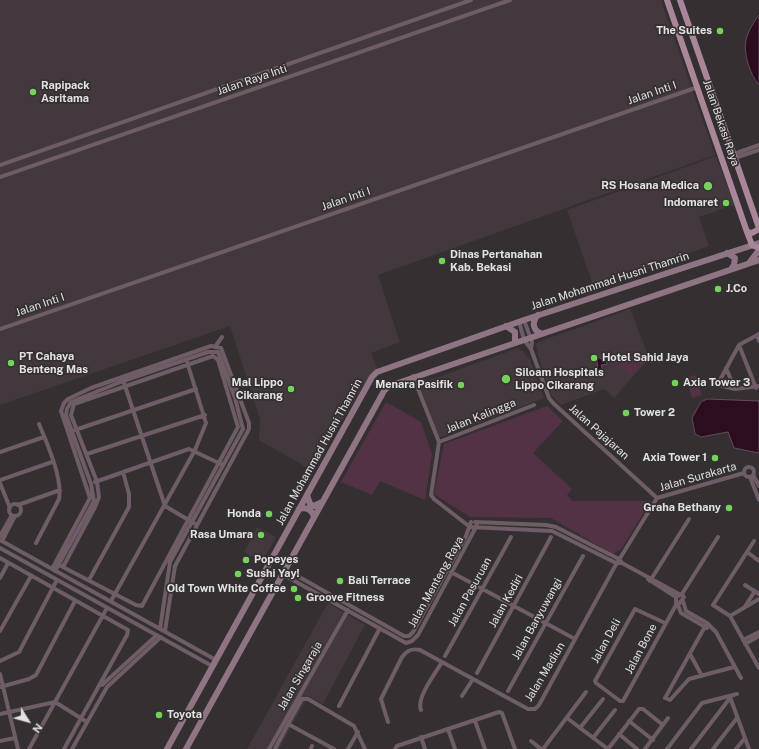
<!DOCTYPE html>
<html>
<head>
<meta charset="utf-8">
<style>
	body { margin:0 }
	#map { position:relative; width:759px; height:749px; overflow:hidden; background:#343032; font-family:"Public Sans",sans-serif }
	canvas { display:block }
	.north { position:absolute; left:8px; top:701px; width:40px; height:40px; -webkit-text-stroke:3px #343032; paint-order:stroke; rotate:127deg; font-size:11px; font-weight:700; line-height:16px; text-align:center; color:#e4e1e2 }
	.north::after { content:''; display:block; margin:auto; width:14px; height:18px; background:#e4e1e2; clip-path:polygon(50% 0,100% 100%,50% 72%,0 100%) }
</style>
</head>
<body>
<div id="map">
<canvas width="759" height="749"></canvas>
<div class="north">N</div>
</div>
<script>
const g = document.querySelector('canvas').getContext('2d');
g.lineJoin = 'round';
function fillPath(path, color) { g.fillStyle = color; g.fill(path, 'evenodd'); }
function strokePath(path, color, width, dash) { g.strokeStyle = color; g.lineWidth = width; g.lineCap = dash ? 'butt' : 'round'; g.setLineDash(dash || []); g.stroke(path); }
function label(font, color, halo, rows, align = 'center') {
  g.font = font + ' "Public Sans",sans-serif'; g.lineWidth = 3.5; g.setLineDash([]); g.textBaseline = 'middle'; g.strokeStyle = halo; g.fillStyle = color; for (const [text, x, y, turn = 0] of rows) {
    g.save(); g.translate(x, y); g.rotate((+turn || 0) * Math.PI / 180); g.textAlign = isNaN(turn) ? turn : align; if (halo) g.strokeText(text, 0, 0); g.fillText(text, 0, 0); g.restore();
  }
}
fillPath(new Path2D(`
	M0 0H661L715 155 378 275 400 342 371 353 378 370 362 387 313 471 259 440 260 419 230 326 0 405Z
	M716 156 734 205 699 217 709 246 594 288 567 210Z
	M630 309 650 360 643 365 614 398 604 389 561 405 551 395 538 356 536 345 538 342Z
	M518 348 523 351 530 360 544 398 439 438 419 384Z
	M257 527 276 537 262 562 244 552Z
	M328 603 365 625 323 704 308 696 279 749H247Z`), '#42383d');
fillPath(new Path2D(`
	M627 350 643 362 632 377 616 364Z
	M695 375 702 395 692 398 686 378Z
	M386 402 421 422 432 454 425 500 380 481 372 495 341 482Z
	M547 406 563 421 533 453 572 489 567 495 572 501H651L621 549 613 554 551 518 470 517 434 494 444 444Z`), '#533246');
const water = new Path2D(`
	M759 15V85C750 75 743 53 746 40 748 31 754 22 759 15Z
	M598 357 607 362V364L601 365 603 372 594 370 598 366 596 359Z
	M708 399 759 401V453L734 448 728 432 701 437 695 434 692 418 701 402Z`);
fillPath(water, '#2c0d20');
strokePath(water, '#634d5a', 1);
strokePath(new Path2D(`
	M734 154 759 145
	M735 158 759 150
	M0 165 471 0
	M0 177 510 0
	M524 320 532 342 531 349 549 398 553 403 657 498
	M519 321 524 340 531 349
	M0 329 698 87
	M759 334 739 345 720 380 722 386 735 389 759 386
	M757 335 759 341
	M739 345 756 388
	M215 347 222 337
	M726 368 735 389
	M413 376 439 442
	M124 383 165 506 197 525
	M75 430 196 389
	M439 442 431 495 434 499 470 527 552 531 616 563H622
	M439 442 534 405
	M0 452 44 437
	M87 454 205 415
	M744 472a5 5 0 1 1 10 0a5 5 0 1 1-10 0Z
	M753 475 759 486
	M750 477 759 500
	M0 480 52 462
	M95 482 189 449 221 464
	M0 483 10 508
	M9 510a6 6 0 1 1 12 0a6 6 0 1 1-12 0Z
	M18 505 60 490
	M475 522 546 525 556 527 619 559 622 563 679 594
	M0 536 12 515
	M0 540 216 660
	M2 541 15 516
	M754 541 713 605 730 616 759 668
	M36 543 59 499C63 479 47 443 39 424
	M0 548 212 666
	M747 552 759 561
	M0 558 128 630 127 635 64 749
	M57 564 136 605 142 606 238 427 218 360 213 356
	M63 567 95 507 99 497 97 482 71 415 74 404 213 356
	M52 569 90 498 61 411 64 403 68 399 91 388 211 346 221 348 249 423V429L175 566 165 631
	M285 569 404 636H409L413 632 466 536 471 522
	M55 571 94 501 91 484 66 415 67 409 71 402 123 381 208 352H218L235 398 243 429 170 562 160 629
	M451 572 575 639
	M282 574 406 643 412 641 418 635 476 527 477 523
	M0 578 8 563
	M648 579 676 597
	M89 580 129 507V494L123 472
	M650 581 689 519
	M745 585 759 594
	M682 594 684 597 678 605H676V597L682 594 718 537
	M111 601 195 450 206 423 187 362
	M683 601 686 611 707 623 716 632 741 678
	M678 605 681 613 707 628
	M744 608 755 591
	M730 616 759 599
	M665 623 635 609 595 681 596 683 620 701H623L676 605
	M707 623 665 698 670 700 689 679 734 667
	M0 631 31 576
	M743 640 759 632
	M745 644 759 636
	M690 654 702 676
	M445 656 511 537
	M0 661 19 652 57 580
	M477 673 551 537
	M0 674 18 749
	M102 685 157 635
	M0 687 29 679 36 675 75 601
	M508 691 583 556
	M462 696 473 679
	M730 697 749 749
	M339 706 380 628
	M421 710C416 698 435 674 442 662
	M0 714 55 702 87 722
	M567 718 608 749
	M475 721 485 749
	M629 721 653 740
	M388 722 381 699 402 657C407 650 412 648 420 650L528 709H535L539 705 614 568 657 498 744 473
	M580 728 603 699
	M448 729 455 749
	M619 734 637 749
	M421 737 425 749
	M593 738 615 710
	M0 741 15 738
	M531 741 541 749
	M29 749 107 608
	M72 749 107 687 161 637
	M269 749 348 610
	M275 749 288 724
	M311 749 312 746
	M334 749 288 724 302 699H308L354 726 365 749
	M348 749 358 732
	M395 749 397 746 499 712 502 713 515 749
	M543 749 586 692
	M608 749 639 709H643L663 725
	M645 749 668 718
	M667 749 702 703 737 694
	M691 749 730 698
	M713 749 737 718
	M736 749 745 738`), '#6e5c66', 4);
strokePath(new Path2D(`
	M727 253 735 258 734 265 731 269
	M749 263 759 250
	M538 315C531 322 533 331 542 334
	M506 326 515 332V343
	M307 495 310 504 314 506 322 502
	M299 509C306 507 312 509 314 517
	M167 749 372 377 377 372 524 320 759 243
	M186 749 384 391 389 386 759 260`), '#8f7483', 6);
strokePath(new Path2D(`
	M667 0 747 232 752 245 759 248
	M680 0 759 228
	M747 232 752 233 759 229`), '#a98699', 6);
for (const [x, y, r, color] of [
	[720,31,4,"#75d25b"],
	[33,92,4,"#75d25b"],
	[708,186,5,"#75d25b"],
	[726,203,4,"#75d25b"],
	[442,261,4,"#75d25b"],
	[718,289,4,"#75d25b"],
	[594,358,4,"#75d25b"],
	[11,363,4,"#75d25b"],
	[506,379,5,"#75d25b"],
	[675,383,4,"#75d25b"],
	[461,385,4,"#75d25b"],
	[291,389,4,"#75d25b"],
	[626,413,4,"#75d25b"],
	[715,458,4,"#75d25b"],
	[729,508,4,"#75d25b"],
	[269,514,4,"#75d25b"],
	[261,535,4,"#75d25b"],
	[246,560,4,"#75d25b"],
	[238,574,4,"#75d25b"],
	[340,581,4,"#75d25b"],
	[294,589,4,"#75d25b"],
	[298,598,4,"#75d25b"],
	[159,715,4,"#75d25b"]
]) { const dot = new Path2D(); dot.arc(x, y, r, 0, 2 * Math.PI); g.fillStyle = color; g.fill(dot); strokePath(dot, '#343032', 1.5); }
label('bold 11px', '#e4e1e2', '#343032', [
	["The Suites",712,31,"right"],
	["Rapipack",41,86],
	["Asritama",41,99],
	["RS Hosana Medica",699,186,"right"],
	["Indomaret",718,203,"right"],
	["Dinas Pertanahan",450,255],
	["Kab. Bekasi",450,268],
	["J.Co",726,289],
	["PT Cahaya",19,357],
	["Benteng Mas",19,370],
	["Hotel Sahid Jaya",602,358],
	["Siloam Hospitals",515,373],
	["Lippo Cikarang",515,386],
	["Mal Lippo",283,383,"right"],
	["Cikarang",283,396,"right"],
	["Axia Tower 3",683,383],
	["Menara Pasifik",453,385,"right"],
	["Tower 2",634,413],
	["Axia Tower 1",707,458,"right"],
	["Graha Bethany",721,508,"right"],
	["Honda",261,514,"right"],
	["Rasa Umara",253,535,"right"],
	["Popeyes",254,560],
	["Sushi Yay!",246,574],
	["Bali Terrace",348,581],
	["Old Town White Coffee",286,589,"right"],
	["Groove Fitness",306,598],
	["Toyota",167,715]
], 'left');
label('11px', '#e4e1e2', '#343032', [
	["Jalan Raya Inti",252,80,-19],
	["Jalan Inti I",652,93,-19],
	["Jalan Bekasi Raya",721,123,71],
	["Jalan Inti I",346,199,-19],
	["Jalan Mohammad Husni Thamrin",610,281,-18],
	["Jalan Inti I",40,305,-19],
	["Jalan Kalingga",481,416,-22],
	["Jalan Pajajaran",599,432,42],
	["Jalan Mohammad Husni Thamrin",319,452,-61],
	["Jalan Surakarta",698,477,-16],
	["Jalan Menteng Raya",436,582,-61],
	["Jalan Pasuruan",470,592,-61],
	["Jalan Kediri",506,601,-61],
	["Jalan Banyuwangi",537,619,-61],
	["Jalan Deli",606,641,-61],
	["Jalan Bone",641,649,-62],
	["Jalan Madiun",545,672,-59],
	["Jalan Singaraja",300,676,-60]
]);
</script>
</body>
</html>
